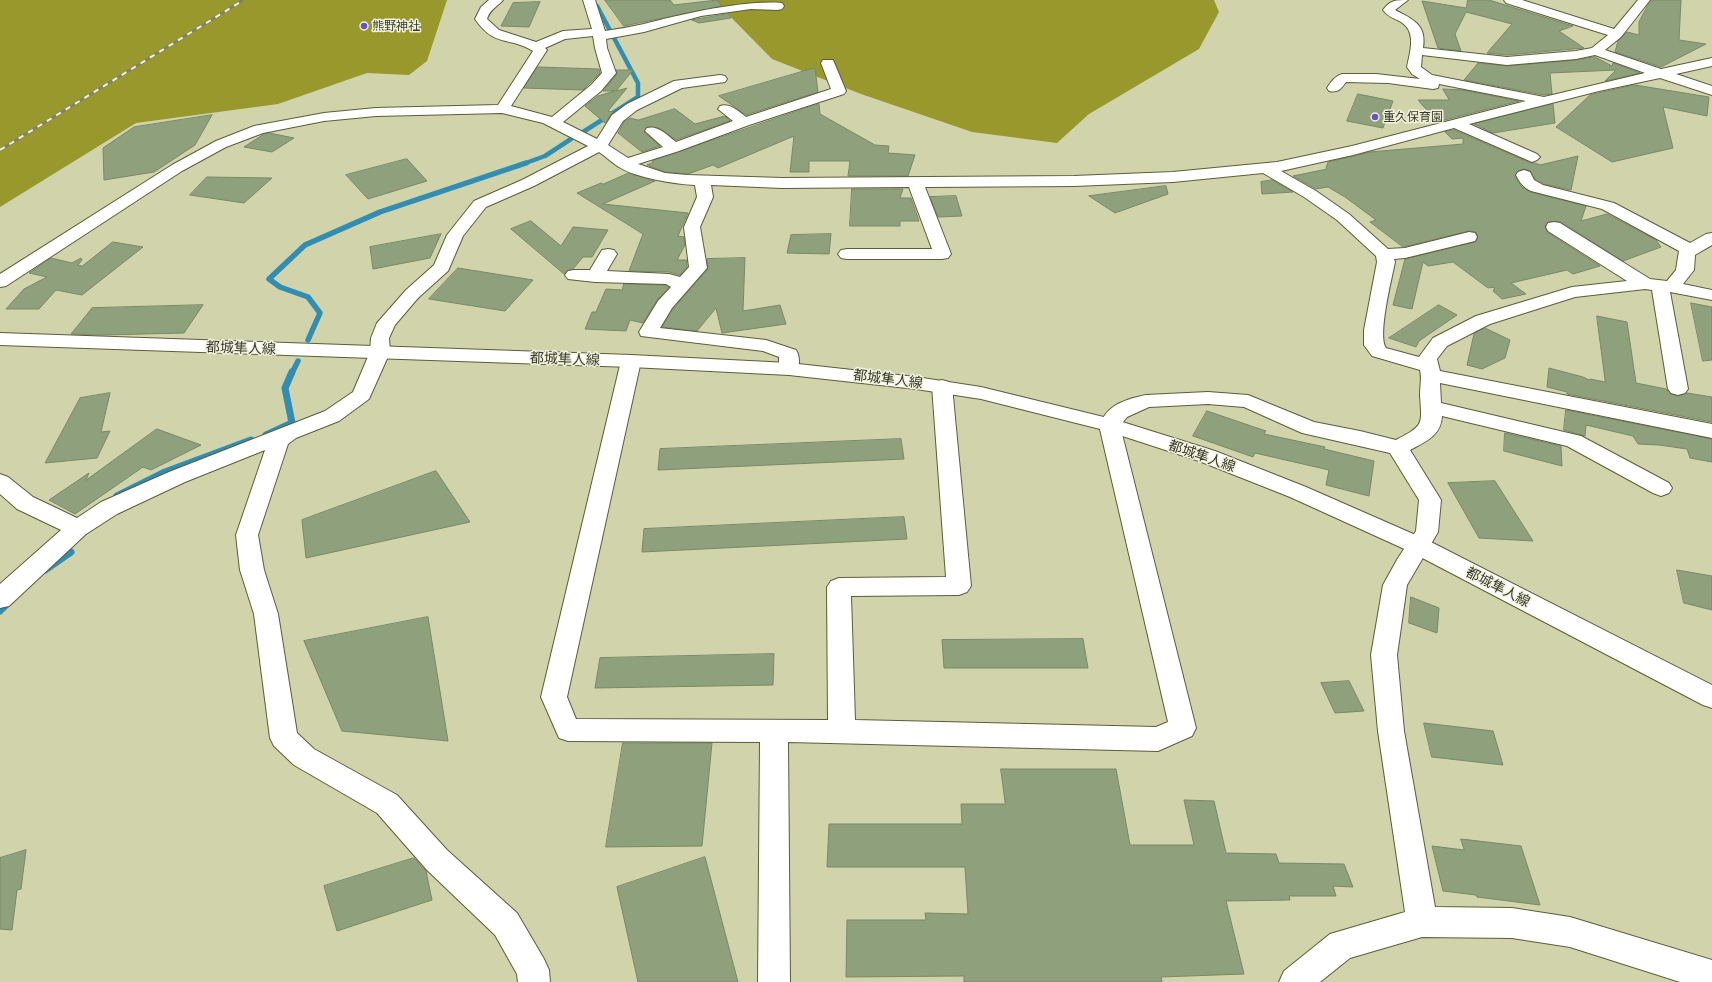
<!DOCTYPE html>
<html>
<head>
<meta charset="utf-8">
<style>
	body { margin:0 }
	canvas { display:block; background:#d1d3ab }
</style>
</head>
<body>
<canvas width="1712" height="982"></canvas>
<script>
const g = document.querySelector('canvas').getContext('2d');
g.lineJoin = 'round';
function fillPath(path, color) { g.fillStyle = color; g.fill(path, 'evenodd'); }
function strokePath(path, color, width, dash) { g.strokeStyle = color; g.lineWidth = width; g.lineCap = dash ? 'butt' : 'round'; g.setLineDash(dash || []); g.stroke(path); }
function label(font, color, halo, rows, align = 'center') {
  g.font = font + ' Commissioner,"Noto Sans JP",sans-serif'; g.lineWidth = 3; g.setLineDash([]); g.textBaseline = 'middle'; g.strokeStyle = halo; g.fillStyle = color; for (const [text, x, y, turn = 0] of rows) {
    g.save(); g.translate(x, y); g.rotate((+turn || 0) * Math.PI / 180); g.textAlign = isNaN(turn) ? turn : align; if (halo) g.strokeText(text, 0, 0); g.fillText(text, 0, 0); g.restore();
  }
}
fillPath(new Path2D(`
	M0 0H447L427 61 409 75 367 73 278 104 136 123 0 207Z
	M714 0H1214L1219 12 1199 49 1089 114 1057 143 972 132 861 94 772 59Z`), '#98982c');
strokePath(new Path2D(`
	M583 132 638 97V83L597 6
	M523 164 545 156 571 139`), '#328db2', 4.5);
strokePath(new Path2D(`
	M308 340 320 313 308 297 280 287 269 279 305 245 380 212 526 163
	M292 373 298 361`), '#328db2', 5.5);
strokePath(new Path2D(`
	M266 435 292 423 285 388 292 372
	M117 496 165 472 251 440
	M45 570 71 552
	M0 611 10 601`), '#328db2', 7);
const building = new Path2D(`
	M605 0H670L674 5 717 0 722 6 624 26Z
	M1468 0H1489L1573 26 1559 31 1584 48 1507 55 1487 53 1512 24 1466 12 1455 34 1461 51 1438 48 1422 1 1466 8Z
	M1651 0H1681L1679 40 1706 44 1661 67 1615 52 1618 41 1627 32 1639 35V22Z
	M540 2 529 27 501 26 513 3Z
	M728 14 731 18 699 23 692 20Z
	M1595 57 1612 66 1613 63 1640 73 1605 81 1616 70 1550 73 1552 94 1544 95 1464 80 1478 63 1507 66 1576 60Z
	M538 67 599 69 600 73 583 90 524 88Z
	M815 68 818 92 746 115 719 96Z
	M616 70H633L616 91 627 88 608 111 613 112 605 123 585 106 598 96 615 91H603L617 74Z
	M1635 85 1709 97 1707 116 1663 107 1673 148 1612 162 1556 127 1590 95Z
	M1443 89 1463 90 1519 101 1437 122 1418 100H1449Z
	M1358 94 1393 101 1383 128 1347 121Z
	M819 104 820 114 875 145 889 146 888 153 915 155 908 176H848L850 161H809V172H790L794 136 718 168 713 165 688 174 665 172 647 165 654 162 652 161Z
	M1553 104 1555 123 1493 133 1474 124Z
	M675 109 695 124 725 116 730 121 676 140 659 128 647 127 644 132 660 146 642 152 618 133 624 122 630 118 638 120Z
	M212 115 195 145 154 172 104 180 103 148 134 127Z
	M1454 130 1531 163H1535L1540 165 1578 156 1571 190 1544 184 1535 179 1530 171 1524 169 1518 171 1515 176 1521 186 1530 192 1586 206 1581 221 1607 214 1656 240 1661 247 1623 261 1561 222H1548L1545 226 1547 232 1600 266 1573 274 1567 270 1511 283 1526 294 1502 299 1493 291 1495 287 1488 288 1453 262 1428 266 1423 262 1412 309 1393 305 1405 259 1475 242 1478 238 1476 232 1469 231 1403 247 1370 222 1376 220 1345 197 1328 187 1316 189 1293 176 1327 169 1326 168 1328 162 1370 152 1463 144V138L1452 139 1445 132Z
	M269 133 294 138 272 152 244 147 264 134Z
	M407 159 427 181 368 199 346 175Z
	M629 173 655 181 603 204 688 213 678 236 684 237 685 245 677 260H687V267L680 275 669 272 629 271 643 234 577 193 601 183 603 184Z
	M207 177 272 178 244 203 190 195Z
	M1272 180 1293 192 1262 194 1261 182Z
	M1166 186 1168 194 1115 213 1089 196Z
	M852 189H903L900 198H911L919 221H900V226H850Z
	M956 196 962 216 938 217 930 197Z
	M531 221 561 246 573 227 608 230 592 257H583L573 269 568 270 564 274 511 229Z
	M441 234 430 258 373 269 370 247Z
	M831 234 829 254 787 253 791 235Z
	M113 242 143 247 82 295 56 290 39 309H6L24 289 47 277 29 273 51 258 72 263 81 258 82 260 78 265 82 266Z
	M745 258 743 311 780 305 786 324 722 333 716 308 697 331 662 327 673 309 708 269 707 259Z
	M458 268 533 280 505 311 429 299Z
	M624 284 666 285 669 287 657 300 643 323 630 320 626 331 585 329 592 312H596L606 289 622 290Z
	M1691 303 1712 307V360L1703 361Z
	M203 305 184 333 103 335 71 334 92 308Z
	M1439 305 1457 315 1419 341 1416 347 1389 338Z
	M1597 316 1627 322 1636 383 1666 389 1671 394 1678 396 1687 393 1712 397V422L1567 394V392L1547 387 1549 368 1583 377 1589 380 1590 379 1605 382Z
	M1485 328 1510 340 1505 358 1482 369 1467 365 1474 334Z
	M110 393 101 432 110 431 97 458 45 463 80 398Z
	M1566 410 1712 439V462L1690 458 1687 449 1659 445 1638 444 1633 436 1586 425 1585 436 1564 430Z
	M1207 411 1266 431 1264 434 1325 447 1324 449 1374 461 1369 496 1326 485 1329 470 1255 453 1253 457 1193 436Z
	M157 429 201 445 151 470 143 467 75 514 49 500 89 473 86 480Z
	M1505 433 1561 446 1562 466 1504 451Z
	M901 439 904 459 658 470 660 449Z
	M436 471 470 522 306 558 302 520Z
	M1495 481 1533 541 1479 538 1448 483Z
	M904 517 907 539 642 552 644 529Z
	M1677 570 1712 576V610L1684 603Z
	M1411 597 1439 608 1437 633 1409 623Z
	M428 617 448 741 342 731 304 641Z
	M1083 639 1088 668H944L942 640Z
	M774 654 773 685 595 688 600 658Z
	M1349 681 1364 711 1335 713 1321 683Z
	M1424 723 1493 731 1503 765 1432 757Z
	M623 743H712L702 846 606 847Z
	M1001 769H1116L1130 845H1194L1184 800 1214 801 1226 853 1276 854 1279 863 1344 864 1353 887 1333 886 1336 896H1289L1290 900 1226 901 1244 974 1161 977 1162 982H964V976L846 977 847 920H926L925 913 968 914 965 867H827L829 824H962L961 804H1005Z
	M1461 839 1521 846 1540 905 1477 897 1476 895 1443 891 1432 846 1464 850Z
	M26 850 21 889 17 890 12 930 0 929V858Z
	M705 857 738 982H638L617 887Z
	M414 858 426 871 432 900 337 931 324 886Z`);
fillPath(building, '#8fa07d');
strokePath(building, '#788967', 1);
const street = new Path2D(`
	M489 0H503C497 7 490 9 487 19L499 30 536 42 563 31 592 29 583 0H595L605 31C618 29 631 27 644 24 683 14 743 0 782 3L784 6 782 9 778 10 751 9 701 16 644 32 606 39 607 48 616 73 601 91 563 122 597 139 612 115 627 104 674 81 720 75 725 76 727 79 725 82 682 88 637 110 623 121 608 145 628 158 663 147 645 131 647 128C658 125 667 135 676 142L733 121 718 109 720 106C730 103 738 111 746 117L831 89 821 63 823 60H833L846 91 844 94 749 125 679 151 638 164 665 173 687 175 782 178 1074 176 1173 172 1277 162 1352 146 1526 101 1439 84 1438 88 1433 89 1388 83 1346 82C1341 89 1338 93 1329 91L1327 88C1331 82 1335 76 1342 74H1376L1420 79 1412 74 1407 67C1410 52 1417 32 1401 22 1394 18 1388 17 1383 10 1390 0 1396 0 1408 0L1395 10C1412 19 1427 24 1423 48L1507 57 1576 51 1592 48 1608 35 1506 3 1504 0H1522L1614 29 1638 0H1650L1621 37 1605 50 1661 69 1712 58V66L1676 74 1712 86V95L1660 78 1599 91 1469 124 1537 154 1540 157 1537 160 1532 162 1454 128 1353 155 1281 171 1316 191 1349 214 1388 249 1405 248 1469 232 1475 233 1477 237 1475 241 1405 258 1394 259 1395 262C1392 278 1377 336 1386 348L1419 357 1433 338 1476 316 1572 287 1627 281 1548 231 1546 227 1548 223 1554 222 1560 223 1650 279 1667 281 1676 270 1679 251 1602 209 1531 191C1523 187 1520 183 1516 175L1518 172 1524 170 1530 172 1534 180 1543 185 1614 203 1690 243 1706 234 1712 233V245L1695 255 1694 270 1683 284 1712 290V300L1670 292 1688 389 1685 393 1678 395 1671 393 1668 389 1652 290 1645 289 1575 297 1490 324 1447 346 1437 359 1440 371 1712 424V438L1440 383 1441 403 1581 436 1669 483 1672 488 1669 493 1661 496 1653 493 1567 446 1442 416C1441 436 1425 442 1410 450L1441 500 1438 532 1407 585 1397 655 1404 731 1435 907 1512 908 1570 917 1712 960V982H1680L1570 947 1512 938 1422 937 1350 958 1320 982H1279L1284 971 1330 934 1405 912 1378 731 1371 655 1383 585 1398 558 1416 531 1419 500 1390 453 1302 433 1244 407 1208 404 1149 407 1127 417 1120 426 1196 728 1192 736 1158 751 788 742 790 982H758L760 742 568 741 559 738 541 697 621 361 624 357 631 355 638 357 641 361 567 697 576 719 828 720 827 587 831 581 839 578 946 577 932 386 935 382 942 380 949 382 952 386 971 586 967 592 959 595 851 596 855 720 1156 727 1168 722 1099 425C1102 419 1107 411 1113 407 1121 401 1136 397 1146 395L1208 392 1248 395 1314 422 1360 431 1396 440C1424 425 1422 426 1420 395 1420 386 1422 378 1420 370L1372 356 1364 345V330L1377 262 1376 256 1337 220 1304 197 1263 173 1173 182 1074 186 925 187 951 254 948 258 942 259H847L841 258 838 254 841 250 847 249H932L909 187 782 188 711 185 713 197 700 227 707 268 672 308 660 328 766 340 796 350C800 356 800 367 796 373L789 375 782 373 779 369V357L763 351 641 336 639 332 658 301 671 287 666 284 595 282 568 279 565 275 568 271 574 270H590L602 250 608 249 614 250 617 254 607 271 669 274 680 277 689 267 684 227 697 197 695 185C675 184 636 178 619 167 614 164 605 156 599 152L534 186 486 207 463 236 448 271 418 298 395 325 389 338 390 352 369 399 339 421 296 438 288 444 258 535 264 570 278 614 297 733 314 749 397 795 447 850 517 913 544 959 549 970 550 982H518L517 974 495 935 427 870 377 813 294 765 274 746 270 738 254 614 240 570 236 535 265 450 185 482 117 514 86 534 9 606 0 608V584L61 530 17 509 0 494V474L8 477 33 497 77 518 101 502 169 472 325 411 353 392 370 352 371 338 377 323 406 290 434 265 447 235 474 201 522 180 588 146 543 123 502 113 376 116 324 121 263 133 226 147 182 171 6 286 0 287V274L172 165 216 141 254 126 324 113 376 108 498 105 533 51C509 36 495 48 475 19L481 7ZM593 36 595 48 602 73 591 85 552 117 511 106 547 50 545 48 565 39ZM1422 55 1507 65 1576 59 1595 55 1645 73 1544 97 1432 75 1421 67Z`);
const primary = new Path2D(`
	M0 333 631 355 789 363 916 377 981 387 1116 420 1215 451 1306 487 1427 540 1712 685V708L1703 705 1411 552 1290 497 1199 461 1104 430 981 399 916 389 789 375 631 367 0 345Z`);
strokePath(street, '#5c5d39', 2);
strokePath(primary, '#5c5d39', 2);
fillPath(street, '#fff');
fillPath(primary, '#fff');
const rail = new Path2D(`
	M0 150 242 1`);
strokePath(rail, '#828267', 3);
strokePath(rail, '#f1f2de', 2, [5.5]);
for (const [x, y, r, color] of [
	[364,26,4,"#6c50c9"],
	[1375,117,4,"#6c50c9"]
]) { const dot = new Path2D(); dot.arc(x, y, r, 0, 2 * Math.PI); g.fillStyle = color; g.fill(dot); strokePath(dot, '#f1f2de', 1.5); }
label('12px', '#393929', '#f1f2de', [
	["熊野神社",372,26],
	["重久保育園",1383,117]
], 'left');
label('14px', '#393929', '#f1f2de', [
	["都城隼人線",241,348,2],
	["都城隼人線",565,359,2],
	["都城隼人線",888,379,7],
	["都城隼人線",1202,456,19],
	["都城隼人線",1498,587,27]
]);
</script>
</body>
</html>
